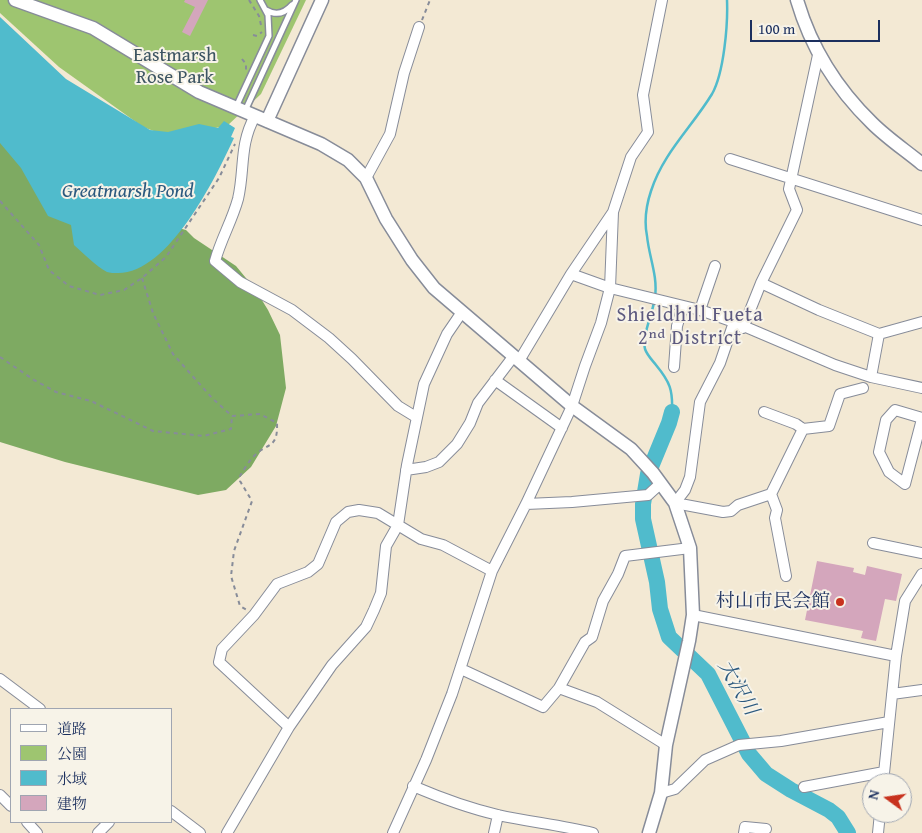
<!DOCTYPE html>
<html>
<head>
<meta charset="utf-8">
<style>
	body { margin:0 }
	#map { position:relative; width:922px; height:833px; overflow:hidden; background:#f3e9d4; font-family:"Gentium Book Plus","Noto Serif JP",serif }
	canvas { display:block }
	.legend { position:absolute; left:10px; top:708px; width:162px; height:115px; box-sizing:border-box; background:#f7f3e8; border:1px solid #9fa5b1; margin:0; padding:6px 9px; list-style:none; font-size:15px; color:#1b2f5e }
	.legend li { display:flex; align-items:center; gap:10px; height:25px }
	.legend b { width:25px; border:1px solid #9fa5b1 }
	.north { position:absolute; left:862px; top:773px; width:50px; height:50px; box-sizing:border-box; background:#f7f3e8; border:1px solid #9fa5b1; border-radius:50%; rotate:284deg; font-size:14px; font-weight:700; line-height:20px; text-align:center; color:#1b2f5e }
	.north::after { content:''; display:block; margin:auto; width:18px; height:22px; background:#c8321e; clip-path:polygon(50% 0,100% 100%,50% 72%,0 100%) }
	.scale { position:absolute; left:750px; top:20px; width:130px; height:22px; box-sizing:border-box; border:2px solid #1b2f5e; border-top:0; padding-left:6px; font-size:15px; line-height:18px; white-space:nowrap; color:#1b2f5e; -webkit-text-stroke:4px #f7f3e8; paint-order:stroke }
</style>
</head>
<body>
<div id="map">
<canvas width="922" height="833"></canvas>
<ul class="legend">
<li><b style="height:6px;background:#fff"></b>道路</li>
<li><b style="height:14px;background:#9ec570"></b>公園</li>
<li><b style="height:14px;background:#50bbcc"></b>水域</li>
<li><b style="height:14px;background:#d4a6bc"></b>建物</li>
</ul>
<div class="north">N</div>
<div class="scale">100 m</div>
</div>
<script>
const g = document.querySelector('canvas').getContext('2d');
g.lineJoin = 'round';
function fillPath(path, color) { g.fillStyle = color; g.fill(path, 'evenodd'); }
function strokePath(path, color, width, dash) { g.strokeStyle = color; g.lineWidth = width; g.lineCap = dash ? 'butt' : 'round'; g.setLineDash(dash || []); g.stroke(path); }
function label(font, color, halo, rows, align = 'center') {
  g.font = font + ' "Gentium Book Plus","Noto Serif JP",serif'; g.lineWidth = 4; g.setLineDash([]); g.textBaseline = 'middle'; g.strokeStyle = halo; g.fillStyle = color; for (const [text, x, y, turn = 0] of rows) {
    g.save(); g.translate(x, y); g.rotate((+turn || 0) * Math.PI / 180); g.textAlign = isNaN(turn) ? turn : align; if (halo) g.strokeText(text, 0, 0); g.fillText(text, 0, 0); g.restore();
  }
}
fillPath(new Path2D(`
	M0 0H306L261 94 227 126 167 136 143 127 59 67 0 13Z`), '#9ec570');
fillPath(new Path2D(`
	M0 132 152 221 186 230 194 238 236 266 255 289 268 310 280 335 286 388 276 426 251 467 226 490 198 495 65 462 0 442Z`), '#7eaa62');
fillPath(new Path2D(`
	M0 17 66 79 150 130 168 132 199 124 218 128 224 121 235 128 231 137 234 138C215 179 169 273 118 273 114 273 110 273 107 272 96 266 83 253 74 245L71 225 48 216 21 168 0 143Z`), '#50bbcc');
strokePath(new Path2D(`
	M655 297C658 276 649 257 647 236 644 221 646 206 651 191 663 153 692 127 712 94 724 73 728 24 727 0
	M654 302C652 315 642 336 645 349 647 355 652 360 656 365 670 382 673 390 672 412`), '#50bbcc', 2.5);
strokePath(new Path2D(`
	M672 412 669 423 648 474 643 504V519L657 582 660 609 669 637 708 674 749 754 766 774 791 790 829 810 838 817 848 833`), '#50bbcc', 16);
fillPath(new Path2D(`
	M185 0H208L190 36 182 32 195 7 184 2Z
	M817 561 854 568 853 572 865 575 867 566 902 574 896 601 885 599 876 641 861 638 863 631 805 620Z`), '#d4a6bc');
const service = new Path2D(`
	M266 10C276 16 285 13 292 5
	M236 107 269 36 268 15 260 0
	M245 111 296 0`);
const minor = new Path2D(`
	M255 116C239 145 245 169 238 199 232 221 221 239 215 261L240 282 292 310 329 338 352 359 398 406 416 417
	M730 159 922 220
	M366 178 390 134 404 73 419 27
	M571 274 610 288 700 310 734 322 835 365 871 377 922 388
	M761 283 797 210 789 189 818 55
	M700 310 715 266
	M734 322 720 363 700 402 690 477 685 490 675 503 723 512 731 511 738 505 771 494 803 429 829 426 840 394 863 388
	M743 328 761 283 819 310 879 334 922 322
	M519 361 571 274 613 212 631 157 648 132 643 95 662 0
	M674 367 677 326 683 306
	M871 377 879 334
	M495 380 562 428
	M764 412 796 424 803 429
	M922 418 895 410 886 420 879 452 889 472 905 484 922 419
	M406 470 426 467 439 462 457 444 470 423 478 403 513 357
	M771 494 777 510 775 518 786 576
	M526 504 572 502 648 495 660 484
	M873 543 922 553
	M693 615 896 656
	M461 669 543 707 559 688 585 642 592 637 603 601 618 574 625 556 690 548
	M0 679 40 709
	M559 688 597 702 666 745
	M892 694 922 690
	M289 727 219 662 222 649 254 615 277 584 308 572 318 564 336 522 348 512 359 510 378 513 421 539 443 545 492 571
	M883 783 896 656 905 601 922 574
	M413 786C441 798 468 808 498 815 529 822 561 825 593 833
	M804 787 884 772
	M661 793 675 789 705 760 739 745 781 741 889 722
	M0 795 11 806
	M171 811 200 833
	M27 822 37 833
	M98 833 109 822
	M227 833 289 727 332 665 366 627 374 610 381 593 386 546 398 525 407 465 424 384 447 334 462 312
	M393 833 426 760 452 694 492 571 526 504 572 406 585 366 601 323 610 288 613 212
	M494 833 498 815
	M744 833 745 827 766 829
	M878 833 880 813`);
const tertiary = new Path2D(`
	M15 0 93 28 199 92 321 144 348 160 366 178 386 219 412 260 434 288 572 406 631 449 653 473 675 503 690 548 693 615 689 641 666 745 661 793 649 833
	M797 0C811 48 835 87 872 123 887 138 905 150 922 164
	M267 121 322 0`);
strokePath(service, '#878c99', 8);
strokePath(minor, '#878c99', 12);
strokePath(tertiary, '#878c99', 15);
strokePath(new Path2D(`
	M249 0 259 16 261 25
	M422 20 430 0
	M253 35 257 36 262 32
	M242 59 246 64V70
	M0 201 39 245 49 270 69 286 100 295 124 290 142 278 166 257 219 178 235 144
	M142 278 153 313 173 354 212 398 232 416 260 414 277 423C278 449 268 442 254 456 248 462 244 470 240 476V481L252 501 234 551 231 576 240 606 247 610
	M0 357 34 380 56 392 91 401 153 431 204 436 231 429 232 416`), '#878c99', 2, [4, 4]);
strokePath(service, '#fff', 5);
strokePath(minor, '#fff', 10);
strokePath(tertiary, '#fff', 12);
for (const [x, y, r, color] of [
	[840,602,5,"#c8321e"]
]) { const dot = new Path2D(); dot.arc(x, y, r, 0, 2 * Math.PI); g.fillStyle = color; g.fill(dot); strokePath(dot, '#f7f3e8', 2); }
label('19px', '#3c5462', '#f7f3e8', [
	["Eastmarsh",175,56],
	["Rose Park",175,78]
]);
label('19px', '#1b2f5e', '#f7f3e8', [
	["村山市民会館",830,602]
], 'right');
label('italic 20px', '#2b597f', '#f7f3e8', [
	["Greatmarsh Pond",128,192],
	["大沢川",737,688,60]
]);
g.letterSpacing = '1px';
label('20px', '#5c597f', '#f7f3e8', [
	["Shieldhill Fueta",690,316],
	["2ⁿᵈ District",690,339]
]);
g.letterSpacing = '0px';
</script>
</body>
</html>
